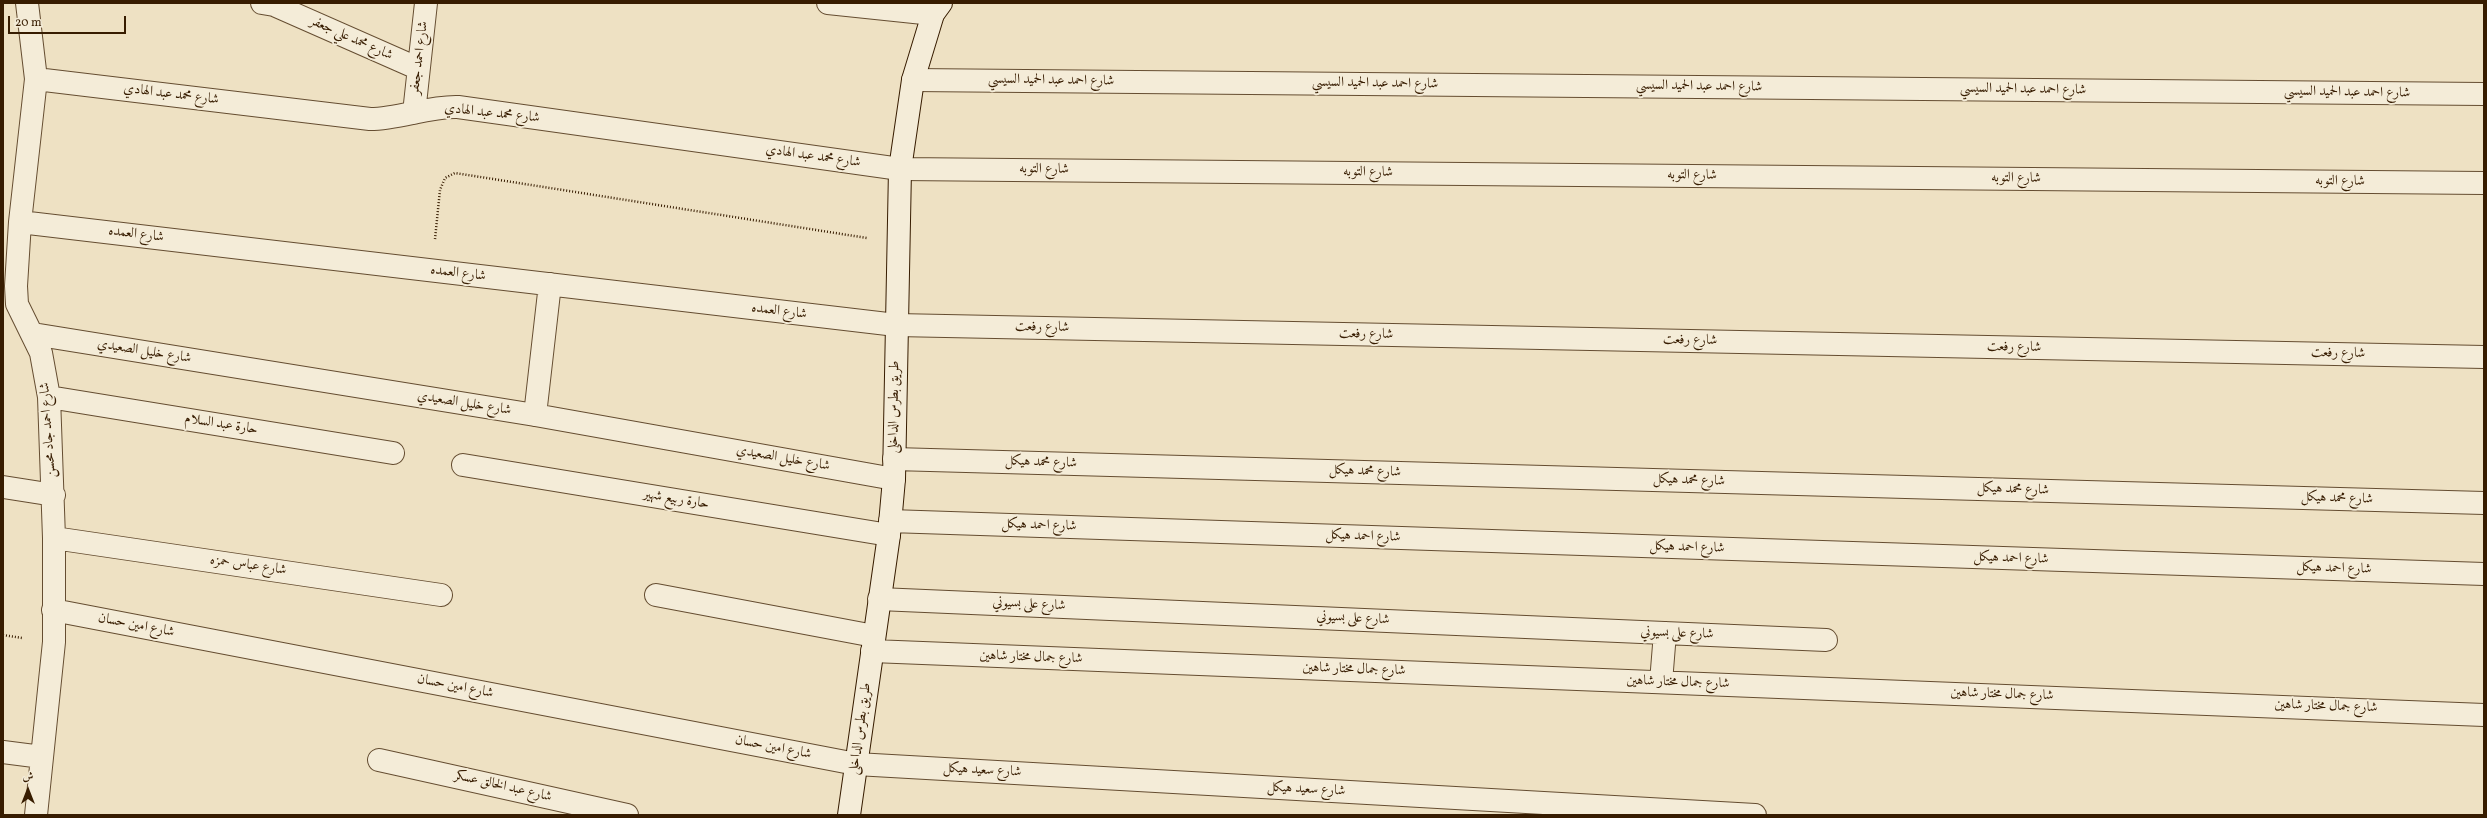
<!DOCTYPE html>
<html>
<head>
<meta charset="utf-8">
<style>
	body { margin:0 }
	#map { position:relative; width:2487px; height:818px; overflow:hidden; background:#eee1c3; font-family:Vollkorn,Amiri,serif }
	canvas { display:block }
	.frame { position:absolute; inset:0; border:4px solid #371c00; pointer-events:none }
	.north { position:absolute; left:8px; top:770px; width:40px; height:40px; -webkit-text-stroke:3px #f4ecd8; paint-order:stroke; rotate:0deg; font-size:11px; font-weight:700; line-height:16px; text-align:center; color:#371c00 }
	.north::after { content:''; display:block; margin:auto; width:14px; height:18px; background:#371c00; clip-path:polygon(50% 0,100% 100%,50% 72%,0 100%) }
	.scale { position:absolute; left:8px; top:16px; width:118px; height:18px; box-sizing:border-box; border:2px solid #371c00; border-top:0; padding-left:5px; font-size:12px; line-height:14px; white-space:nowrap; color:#371c00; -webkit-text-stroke:3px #f4ecd8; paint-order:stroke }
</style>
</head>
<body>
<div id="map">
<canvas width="2487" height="818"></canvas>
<div class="frame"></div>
<div class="north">ش</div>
<div class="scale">20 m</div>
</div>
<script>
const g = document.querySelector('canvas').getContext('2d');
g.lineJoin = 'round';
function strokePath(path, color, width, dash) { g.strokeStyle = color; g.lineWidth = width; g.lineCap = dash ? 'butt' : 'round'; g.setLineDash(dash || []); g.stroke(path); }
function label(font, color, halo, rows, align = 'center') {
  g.font = font + ' Vollkorn,Amiri,serif'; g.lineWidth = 3.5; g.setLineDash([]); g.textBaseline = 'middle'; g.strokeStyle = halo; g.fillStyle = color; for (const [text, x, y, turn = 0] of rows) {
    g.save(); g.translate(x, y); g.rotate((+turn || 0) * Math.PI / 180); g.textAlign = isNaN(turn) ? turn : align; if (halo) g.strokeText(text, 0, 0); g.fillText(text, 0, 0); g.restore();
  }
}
const street = new Path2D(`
	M27 3 36 79 20 222 16 286 17 304 41 353 49 397 54 538V642L36 815
	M262 3 274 5 417 68
	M828 3 933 14
	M36 79 370 119C400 119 428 106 458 107L900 169 2484 183
	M913 80 2484 94
	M414 113 426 3
	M20 222 896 325 2484 357
	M33 334 535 415 894 479
	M49 397 393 453
	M535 415 550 284
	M894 459 2484 503
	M463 465 889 535
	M3 487 54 495
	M890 521 2484 574
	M54 538 441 595
	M656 595 874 636
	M879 599 1826 640
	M53 610 856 764 1755 815
	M872 651 2484 715
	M1661 682 1665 633
	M3 752 42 757
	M379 760 627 815`);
const secondary = new Path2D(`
	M849 815 889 535 894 479 900 169 913 80 933 14 941 3`);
strokePath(street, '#654d31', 24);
strokePath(secondary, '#371c00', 24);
strokePath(new Path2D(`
	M435 239 440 190 445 178 455 173 867 238
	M3 635 22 638`), '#371c00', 2.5, [1, 2]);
strokePath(street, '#f4ecd8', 22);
strokePath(secondary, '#f4ecd8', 22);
label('14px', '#371c00', '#f4ecd8', [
	["شارع محمد علي جعفر",351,39,24],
	["شارع احمد جعفر",420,58,-83],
	["شارع احمد عبد الحميد السيسي",1051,81,1],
	["شارع احمد عبد الحميد السيسي",1375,84,1],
	["شارع احمد عبد الحميد السيسي",1699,87,1],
	["شارع احمد عبد الحميد السيسي",2023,90,1],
	["شارع احمد عبد الحميد السيسي",2347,93,1],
	["شارع محمد عبد الهادي",171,95,7],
	["شارع محمد عبد الهادي",492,114,6],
	["شارع محمد عبد الهادي",813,157,8],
	["شارع التوبه",1044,170,1],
	["شارع التوبه",1368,173,1],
	["شارع التوبه",1692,176,1],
	["شارع التوبه",2016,179,1],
	["شارع التوبه",2340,182,1],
	["شارع العمده",136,235,7],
	["شارع العمده",458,274,7],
	["شارع العمده",779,312,7],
	["شارع رفعت",1042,328,1],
	["شارع رفعت",1366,335,1],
	["شارع رفعت",1690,341,1],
	["شارع رفعت",2014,348,1],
	["شارع خليل الصعيدي",144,352,9],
	["شارع رفعت",2338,354,1],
	["شارع خليل الصعيدي",464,404,9],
	["طريق بطرس الداخلى",895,407,-89],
	["حارة عبد السلام",221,425,9],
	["شارع احمد جاد محسن",49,430,-94],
	["شارع خليل الصعيدي",783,459,10],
	["شارع محمد هيكل",1041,463,2],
	["شارع محمد هيكل",1365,472,2],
	["شارع محمد هيكل",1689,481,2],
	["شارع محمد هيكل",2013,490,2],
	["شارع محمد هيكل",2337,499,2],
	["حارة ربيع شهير",676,500,9],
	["شارع احمد هيكل",1039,526,2],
	["شارع احمد هيكل",1363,537,2],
	["شارع احمد هيكل",1687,548,2],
	["شارع احمد هيكل",2011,559,2],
	["شارع عباس حمزه",248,566,8],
	["شارع احمد هيكل",2334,569,2],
	["شارع على بسيوني",1029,605,3],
	["شارع على بسيوني",1353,619,3],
	["شارع امين حسان",136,626,11],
	["شارع على بسيوني",1677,634,2],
	["شارع جمال مختار شاهين",1031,658,2],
	["شارع جمال مختار شاهين",1354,670,2],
	["شارع جمال مختار شاهين",1678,683,2],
	["شارع امين حسان",455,687,11],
	["شارع جمال مختار شاهين",2002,695,2],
	["شارع جمال مختار شاهين",2326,707,2],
	["طريق بطرس الداخلى",861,729,-82],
	["شارع امين حسان",773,748,11],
	["شارع سعيد هيكل",982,771,3],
	["شارع عبد الخالق عسكر",503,787,13],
	["شارع سعيد هيكل",1306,790,3]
]);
</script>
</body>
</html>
